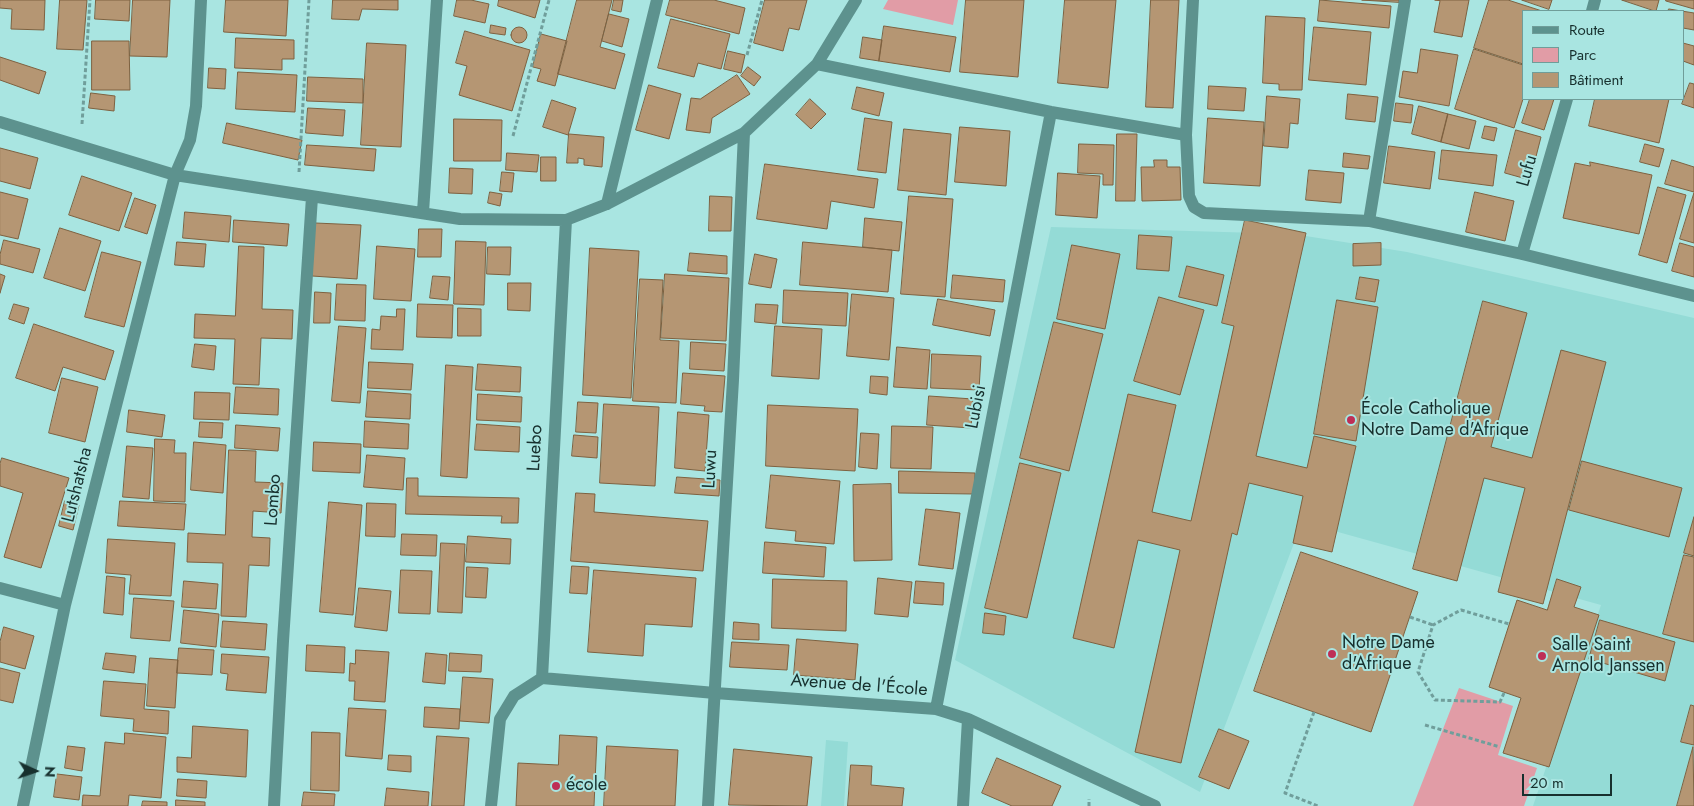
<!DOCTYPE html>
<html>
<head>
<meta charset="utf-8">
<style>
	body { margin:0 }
	#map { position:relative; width:1694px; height:806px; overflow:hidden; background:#a9e5e1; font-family:Jost,sans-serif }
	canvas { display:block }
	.legend { position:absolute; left:1522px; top:10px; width:162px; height:90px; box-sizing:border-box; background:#a9e5e1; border:1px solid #6f9d99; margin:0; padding:6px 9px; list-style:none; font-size:15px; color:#17302e }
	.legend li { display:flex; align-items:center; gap:10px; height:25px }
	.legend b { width:25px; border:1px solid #6f9d99 }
	.north { position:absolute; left:10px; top:746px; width:50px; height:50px; -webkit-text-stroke:4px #a9e5e1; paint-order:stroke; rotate:93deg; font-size:14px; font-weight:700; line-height:20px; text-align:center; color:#17302e }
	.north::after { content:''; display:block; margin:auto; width:18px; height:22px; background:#17302e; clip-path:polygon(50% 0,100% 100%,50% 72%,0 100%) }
	.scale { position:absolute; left:1522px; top:774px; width:90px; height:22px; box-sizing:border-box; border:2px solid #17302e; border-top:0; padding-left:6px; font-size:15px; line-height:18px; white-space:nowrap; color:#17302e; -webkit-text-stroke:4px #a9e5e1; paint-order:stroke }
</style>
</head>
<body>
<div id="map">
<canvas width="1694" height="806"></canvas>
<ul class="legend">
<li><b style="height:6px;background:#5d928e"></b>Route</li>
<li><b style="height:14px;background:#e19ca6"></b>Parc</li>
<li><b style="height:14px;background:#b59673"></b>Bâtiment</li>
</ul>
<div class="north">N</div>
<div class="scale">20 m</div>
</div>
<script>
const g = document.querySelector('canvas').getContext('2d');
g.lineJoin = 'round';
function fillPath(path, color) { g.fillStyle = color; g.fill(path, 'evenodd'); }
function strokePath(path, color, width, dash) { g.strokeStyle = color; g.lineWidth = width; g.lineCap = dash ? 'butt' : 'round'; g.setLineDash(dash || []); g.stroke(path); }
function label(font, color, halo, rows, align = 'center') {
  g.font = font + ' Jost,sans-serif'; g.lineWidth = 4; g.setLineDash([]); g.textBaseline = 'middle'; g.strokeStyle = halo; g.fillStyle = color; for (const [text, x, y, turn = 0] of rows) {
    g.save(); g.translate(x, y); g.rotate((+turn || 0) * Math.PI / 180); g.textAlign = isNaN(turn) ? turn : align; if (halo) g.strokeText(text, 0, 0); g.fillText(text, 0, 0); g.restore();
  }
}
fillPath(new Path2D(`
	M1051 227 1293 234 1407 252 1694 318V806H1533L1601 605 1302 522 1200 792 955 660Z
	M826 740 848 742 844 806H821Z`), '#94dbd6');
fillPath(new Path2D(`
	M888 0H958L953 25 883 9Z
	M1459 688 1513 706 1498 755 1537 768 1524 806H1413Z`), '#e19ca6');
const building = new Path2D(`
	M0 0H45L44 30 11 29 12 9 0 8Z
	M60 0H87L83 50 57 49Z
	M96 0H130L129 21 95 19Z
	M133 0H170L167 57 130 56Z
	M226 0H288L286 36 224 32Z
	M333 0H398V10L362 9 359 20 332 19Z
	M457 0H471L489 4 485 23 454 16Z
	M499 0H540L535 18 498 6Z
	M577 0H612L600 47 625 54 615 89 558 74Z
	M614 0H623L621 12 612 10Z
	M670 0H714L745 8 739 34 666 15Z
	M765 0H807L799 30 789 28 783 51 754 43Z
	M966 0H1024L1018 77 960 72Z
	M1065 0H1116L1108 88 1058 83Z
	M1151 0H1179L1173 108 1146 107Z
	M1320 0 1391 6 1389 28 1318 21Z
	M1362 0H1399V2Z
	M1435 0H1469L1462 37 1434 32 1440 1Z
	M1489 0H1508L1542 11H1523V64L1474 48Z
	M1522 0H1552L1549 9Z
	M1622 0H1659L1656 11Z
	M1666 0H1694V9L1666 1Z
	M1669 9 1694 13V30L1683 28V11H1668Z
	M609 14 629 19 622 47 602 41Z
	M1266 16 1305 18 1302 90H1279V84L1263 83Z
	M671 19 730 34 721 69 698 63 694 77 658 68Z
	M491 25 506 28 505 35 490 33Z
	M884 26 956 37 950 72 879 61Z
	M1314 27 1371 32 1366 85 1309 80Z
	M511 35a8 8 0 1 1 16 0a8 8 0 1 1-16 0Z
	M465 31 530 50 512 111 459 95 467 66 456 63Z
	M541 34 567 41 555 86 537 81 541 69 533 67Z
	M863 37 882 40 879 61 860 58Z
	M236 38 294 40V59H282V70L235 68Z
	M92 41H129L130 90H92Z
	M367 43 406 45 401 147 361 145Z
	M1683 43 1694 46V65L1683 61Z
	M1421 49 1458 55 1449 106 1399 97 1403 71 1417 73Z
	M1474 49 1523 65V99L1514 128 1455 109Z
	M728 51 745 55 741 73 724 69Z
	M0 57 46 72 39 94 0 80Z
	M748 67 761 77 754 86 741 76Z
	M209 68 226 69 225 89 208 88Z
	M238 72 297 75 295 112 236 109Z
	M737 75 750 94 712 118 710 133 686 130 691 98 700 99Z
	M308 77 363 79V103L307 101Z
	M1690 83 1694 84V108L1682 104Z
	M649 85 681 94 669 139 636 130Z
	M1209 86 1246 88 1244 111 1208 109Z
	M857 87 884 93 879 116 852 109Z
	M91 93 115 96 114 111 89 108Z
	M1348 94 1378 97 1375 122 1346 119Z
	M1267 96 1300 99 1298 124 1290 123 1288 148 1264 146Z
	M810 99 826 114 811 129 796 115Z
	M1530 99H1554L1544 130 1522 123Z
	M1595 99H1669L1659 143 1589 126Z
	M552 100 576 108 568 135 543 127Z
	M1396 103 1413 105 1411 123 1394 121Z
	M1419 106 1448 114 1441 142 1412 134Z
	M308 108 345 110 343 136 306 133Z
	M1448 114 1476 121 1469 149 1441 142Z
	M865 118 892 122 886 173 858 170Z
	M1208 118 1264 122 1260 186 1204 183Z
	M454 119 502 120 501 161H454Z
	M227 123 302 140 298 160 223 143Z
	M1485 126 1497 128 1494 141 1482 138Z
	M960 127 1010 131 1006 186 955 182Z
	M904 129 951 134 946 195 898 190Z
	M1516 130 1541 137 1530 180 1505 173Z
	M569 134 604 137 602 167 584 165V159L578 158V163H567Z
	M1117 134H1137L1135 201H1116Z
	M1079 144 1114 145 1113 185H1103V174L1078 173Z
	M1645 144 1664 149 1659 167 1640 162Z
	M307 145 376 149 374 171 305 165Z
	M1389 146 1435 152 1430 189 1384 183Z
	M0 148 38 158 30 189 0 181Z
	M1442 150 1497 155 1493 186 1439 179Z
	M507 153 539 155 537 172 506 170Z
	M1344 153 1370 156 1368 169 1343 167Z
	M541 157H556V181H541Z
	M1154 160H1167V167H1180L1181 200 1142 201 1141 167H1154Z
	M1672 160 1694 167V192L1665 184Z
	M1590 162 1652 175 1639 234 1563 218 1575 163 1590 166Z
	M765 164 878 179 874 208 831 201 827 229 757 219Z
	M450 168 473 169 472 194 449 193Z
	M1309 170 1344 173 1341 203 1306 200Z
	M502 172 514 173 512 192 500 191Z
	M1058 173 1100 176 1097 218 1056 215Z
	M82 176 132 193 119 231 69 215Z
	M1658 187 1686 195 1667 263 1639 255Z
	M0 192 28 199 18 239 0 235Z
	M490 192 502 194 500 206 488 203Z
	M1475 192 1514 201 1505 241 1466 232Z
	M1694 193V243L1680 239Z
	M710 196 732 197 731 231H709Z
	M909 196 953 199 945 297 901 294Z
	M135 198 156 205 147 234 125 227Z
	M185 212 231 216 229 242 183 238Z
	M865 218 902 222 899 251 863 247Z
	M234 220 289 224 287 246 233 242Z
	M1245 220 1306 233 1256 456 1307 468 1314 436 1356 446 1332 552 1293 543 1303 496 1249 483 1237 535 1232 533 1181 763 1135 752 1180 550 1138 540 1114 648 1073 638 1128 394 1176 405 1152 512 1191 521 1234 326 1222 323Z
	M315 223 361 225 357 279 312 276Z
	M60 228 101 241 85 291 44 278Z
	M419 229H442L441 257H418Z
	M1139 235 1172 237 1169 271 1137 269Z
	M4 240 40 249 33 273 0 264V255Z
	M456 241 486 242 484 305 454 304Z
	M177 242 206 244 204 267 175 265Z
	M803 242 892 250 888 292 800 285Z
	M1381 243V265L1353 266V244Z
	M1680 243 1694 247V277L1672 271Z
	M1072 245 1120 254 1105 329 1057 319Z
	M239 246 264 247 262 309 293 310 292 339 261 338 259 385 233 384 235 339 194 338 195 314 235 316Z
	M377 246 415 249 411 301 374 299Z
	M488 247H511L510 275 487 274Z
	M590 248 639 251 631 398 583 395Z
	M102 252 141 262 124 327 85 317Z
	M690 253 727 256V274L688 271Z
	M755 254 777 259 771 288 749 284Z
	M1187 266 1224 275 1217 306 1179 297Z
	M0 274 5 276 0 293Z
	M665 274 729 278 726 341 661 338Z
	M953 275 1005 280 1003 302 951 298Z
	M433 276 450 277 448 300 430 298Z
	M1360 277 1379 280 1375 302 1356 299Z
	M640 279 663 280 660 340 679 341 676 403 633 401Z
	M508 283H531L530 311 508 310Z
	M337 284 366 285 365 321 335 320Z
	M784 290 848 293 846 326 783 323Z
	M315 292 331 293 330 323H314Z
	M852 294 894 298 889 360 847 356Z
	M1159 297 1204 310 1180 395 1134 381Z
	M938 299 995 310 990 336 933 325Z
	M1337 300 1378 307 1356 441 1314 434Z
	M1483 301 1527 313 1491 447 1532 458 1561 350 1606 362 1543 604 1498 592 1525 488 1484 478 1457 581 1413 569Z
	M14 304 29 308 24 324 9 319Z
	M418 304 453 305 452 338 417 337Z
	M756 304 778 305 776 324 755 322Z
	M458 308 481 309V336H458Z
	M397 309H405L403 350 371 349 372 329 380 330 381 316 396 317Z
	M1054 322 1103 334 1069 471 1020 458Z
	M34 324 114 351 105 380 63 367 55 391 16 378Z
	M339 326 366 328 360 403 332 401Z
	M775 326 822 329 819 379 772 376Z
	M691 342 726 344 724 371 690 369Z
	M195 344 216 346 214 370 192 367Z
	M897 347 930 350 927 389 894 387Z
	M932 354 981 356 979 390 931 388Z
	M369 362 413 364 411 390 368 388Z
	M478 364 521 367 520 392 476 390Z
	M446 365 473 367 467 478 441 476Z
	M683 373 725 376 722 412 704 411 705 406 681 404Z
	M871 376 888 377 887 395 870 393Z
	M62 378 98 387 85 442 49 433Z
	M236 387 279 389 278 415 234 413Z
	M368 391 411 394 410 419 366 417Z
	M195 392 230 393 229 420 194 419Z
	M478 394 522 397 521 422 477 420Z
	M929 396 973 399 971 428 927 425Z
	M578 402 598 403 596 433 576 432Z
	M604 404 659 407 655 486 600 483Z
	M768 405 858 409 855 471 766 466Z
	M129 410 165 415 162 437 127 432Z
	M678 412 709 415 705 471 675 468Z
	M365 421 409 424 408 449 364 447Z
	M200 422 223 423 222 438 199 437Z
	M477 424 520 427 519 452 475 450Z
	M236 425 280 428 278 451 235 448Z
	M892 426 933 427 931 469 891 468Z
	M861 433 879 434 877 469 859 467Z
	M574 435 598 437 597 458 572 456Z
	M155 439 175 440 174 453H186L185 502 154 501Z
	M194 442 226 445 223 493 191 490Z
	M314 442 361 444 360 473 313 471Z
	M127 446 153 448 149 499 123 497Z
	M229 450 256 451 255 482 283 483 281 513 253 511 252 537 270 538 269 566 249 565 246 617 221 616 223 563 187 562 188 533 225 535Z
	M367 455 405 458 403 490 364 487Z
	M2 458 69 478 41 568 4 557 23 493 0 486V464Z
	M1582 461 1682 488 1669 537 1569 510Z
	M1020 463 1061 473 1027 618 985 608Z
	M899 471 975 473 974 494 899 493Z
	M771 475 840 481 834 544 795 541 796 531 766 528Z
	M677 477 720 480 719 496 675 493Z
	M407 478H418V496L519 498 518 523H501L502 516 406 514Z
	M891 484 892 560 854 561 853 485Z
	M576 493 595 494 594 512 708 521 703 571 571 561Z
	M65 501 79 505 73 530 59 526Z
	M120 501 186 504 184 530 118 526Z
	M329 502 362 505 353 615 320 612Z
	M367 503 396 504 395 537 366 536Z
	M926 509 960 513 953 569 919 565Z
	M1694 517V556L1684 553Z
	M402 534 437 535 436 556 401 555Z
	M468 536 511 539 510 564 466 562Z
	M108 539 175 543 171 596 129 594 131 575 106 573Z
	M765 542 826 547 824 577 763 573Z
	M441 543 465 544 462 613 438 612Z
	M1301 552 1418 592 1371 732 1254 691Z
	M1684 555 1694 557V642L1663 634Z
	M572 566 589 567 587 594 570 593Z
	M467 567 488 568 486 598 466 597Z
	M401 570 432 571 430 614 399 613Z
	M594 570 696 578 692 627 645 624 643 656 588 652Z
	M107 576 125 578 123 615 104 613Z
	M878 578 912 582 908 617 875 614Z
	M773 579 847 581 846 631 772 628Z
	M1557 579 1581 587 1574 607 1599 615 1549 767 1503 753 1521 698 1489 687 1517 600 1547 610Z
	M184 581 218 584 216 609 182 607Z
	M916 581 944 583 943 605 914 603Z
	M359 588 391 591 387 631 355 627Z
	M134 598 174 601 170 641 131 638Z
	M184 610 219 614 216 647 181 643Z
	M985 613 1006 616 1004 635 983 633Z
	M1600 620 1675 642 1665 681 1589 659Z
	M223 621 267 624 265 650 221 647Z
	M734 622 759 624V640L733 639Z
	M4 627 34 636 25 669 0 662V642Z
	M797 639 858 644 855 680 794 675Z
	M732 642 789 645 787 670 730 667Z
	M307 645 345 647 344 673 306 671Z
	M179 648 214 650 212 675 177 673Z
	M356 650 389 652 385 702 354 700 355 681H349L350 663 355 664Z
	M106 653 136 656 134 673 103 669Z
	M426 653 447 655 445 684 423 682Z
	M450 653 482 655 481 672 449 671Z
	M222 654 269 657 266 693 226 690 228 674 221 673Z
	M150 658 178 660 175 708 147 706Z
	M0 668 20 673 13 703 0 700Z
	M463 677 493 679 489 723 460 721Z
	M104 681 146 684 144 709 169 711 168 734 133 731 134 719 101 716Z
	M1691 705 1694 706V745L1681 742Z
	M425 707 460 709 459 729 424 727Z
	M349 708 386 710 382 759 346 756Z
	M193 726 248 730 246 777 177 772V757L191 758Z
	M1219 729 1249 741 1229 789 1199 777Z
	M312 732 340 733 339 791 311 790Z
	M125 733 166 737 161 798 129 795 128 806H82L83 795 100 796 105 742 124 744Z
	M560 735 597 737 594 806H516L518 763 558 765Z
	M437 736 469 738 464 806H432Z
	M68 746 85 748 82 771 65 768Z
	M607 746 678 750 675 806H604Z
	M1693 747 1694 806H1677Z
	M734 749 812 757 807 806 729 805Z
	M389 755 411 756V772L388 770Z
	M997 758 1061 786 1052 806H1012L982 793Z
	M851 765 872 766 871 785 904 788 902 806H848Z
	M57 774 82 777 79 800 54 797Z
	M178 779 207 781 206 798 177 796Z
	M387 788 429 792 428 806H385Z
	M304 792 335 794 334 806H302Z
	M176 800 205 802V806H176Z
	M143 801 167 802V806H142Z`);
fillPath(building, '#b59673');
strokePath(building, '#7e6140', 1);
strokePath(new Path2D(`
	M747 55 762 0
	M82 124 90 0
	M513 136 549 0
	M299 172 309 0
	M1410 617 1433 625
	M1504 693 1500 702 1435 700 1418 672 1433 625 1461 610 1509 624
	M1314 712 1285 793 1318 806
	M1425 725 1500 747
	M1089 806V799`), '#709e9b', 3, [4, 2.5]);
strokePath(new Path2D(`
	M1193 0 1186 135 1189 196 1194 207 1204 213 1369 221 1522 254 1694 296
	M1592 11 1595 0
	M817 64 1051 112 1186 135
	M0 122 175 175 460 219 566 220 607 204 744 133 817 64 856 0
	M607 204 657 0
	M423 212 437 0
	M1369 221 1405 0
	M1522 254 1567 99
	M0 588 65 605
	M542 678 715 693 936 709 968 719 1155 806
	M542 678 566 220
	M936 709 1051 112
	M23 806 65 605 175 175 190 140 196 106 201 0
	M274 806 283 641 312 197
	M491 806 500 719 514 696 542 678
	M708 806 733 380 744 133
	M963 806 968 719`), '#5d928e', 12);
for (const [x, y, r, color] of [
	[1351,420,5,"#be2f56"],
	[1332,654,5,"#be2f56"],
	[1542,656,5,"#be2f56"],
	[556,786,5,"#be2f56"]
]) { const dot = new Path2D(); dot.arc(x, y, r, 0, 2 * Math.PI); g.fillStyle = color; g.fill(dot); strokePath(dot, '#a9e5e1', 2); }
label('18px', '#17302e', '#a9e5e1', [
	["Lufu",1528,171,-74],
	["Lubisi",977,407,-79],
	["Luebo",536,448,-87],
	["Luwu",711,469,-87],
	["Lutshatsha",78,485,-76],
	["Lombo",274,500,-86],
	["Avenue de l'École",859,686,4]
]);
label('18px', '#17302e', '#a9e5e1', [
	["École Catholique",1361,410],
	["Notre Dame d'Afrique",1361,431],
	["Notre Dame",1342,644],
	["d'Afrique",1342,665],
	["Salle Saint",1552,646],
	["Arnold Janssen",1552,667],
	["école",566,786]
], 'left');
</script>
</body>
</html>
